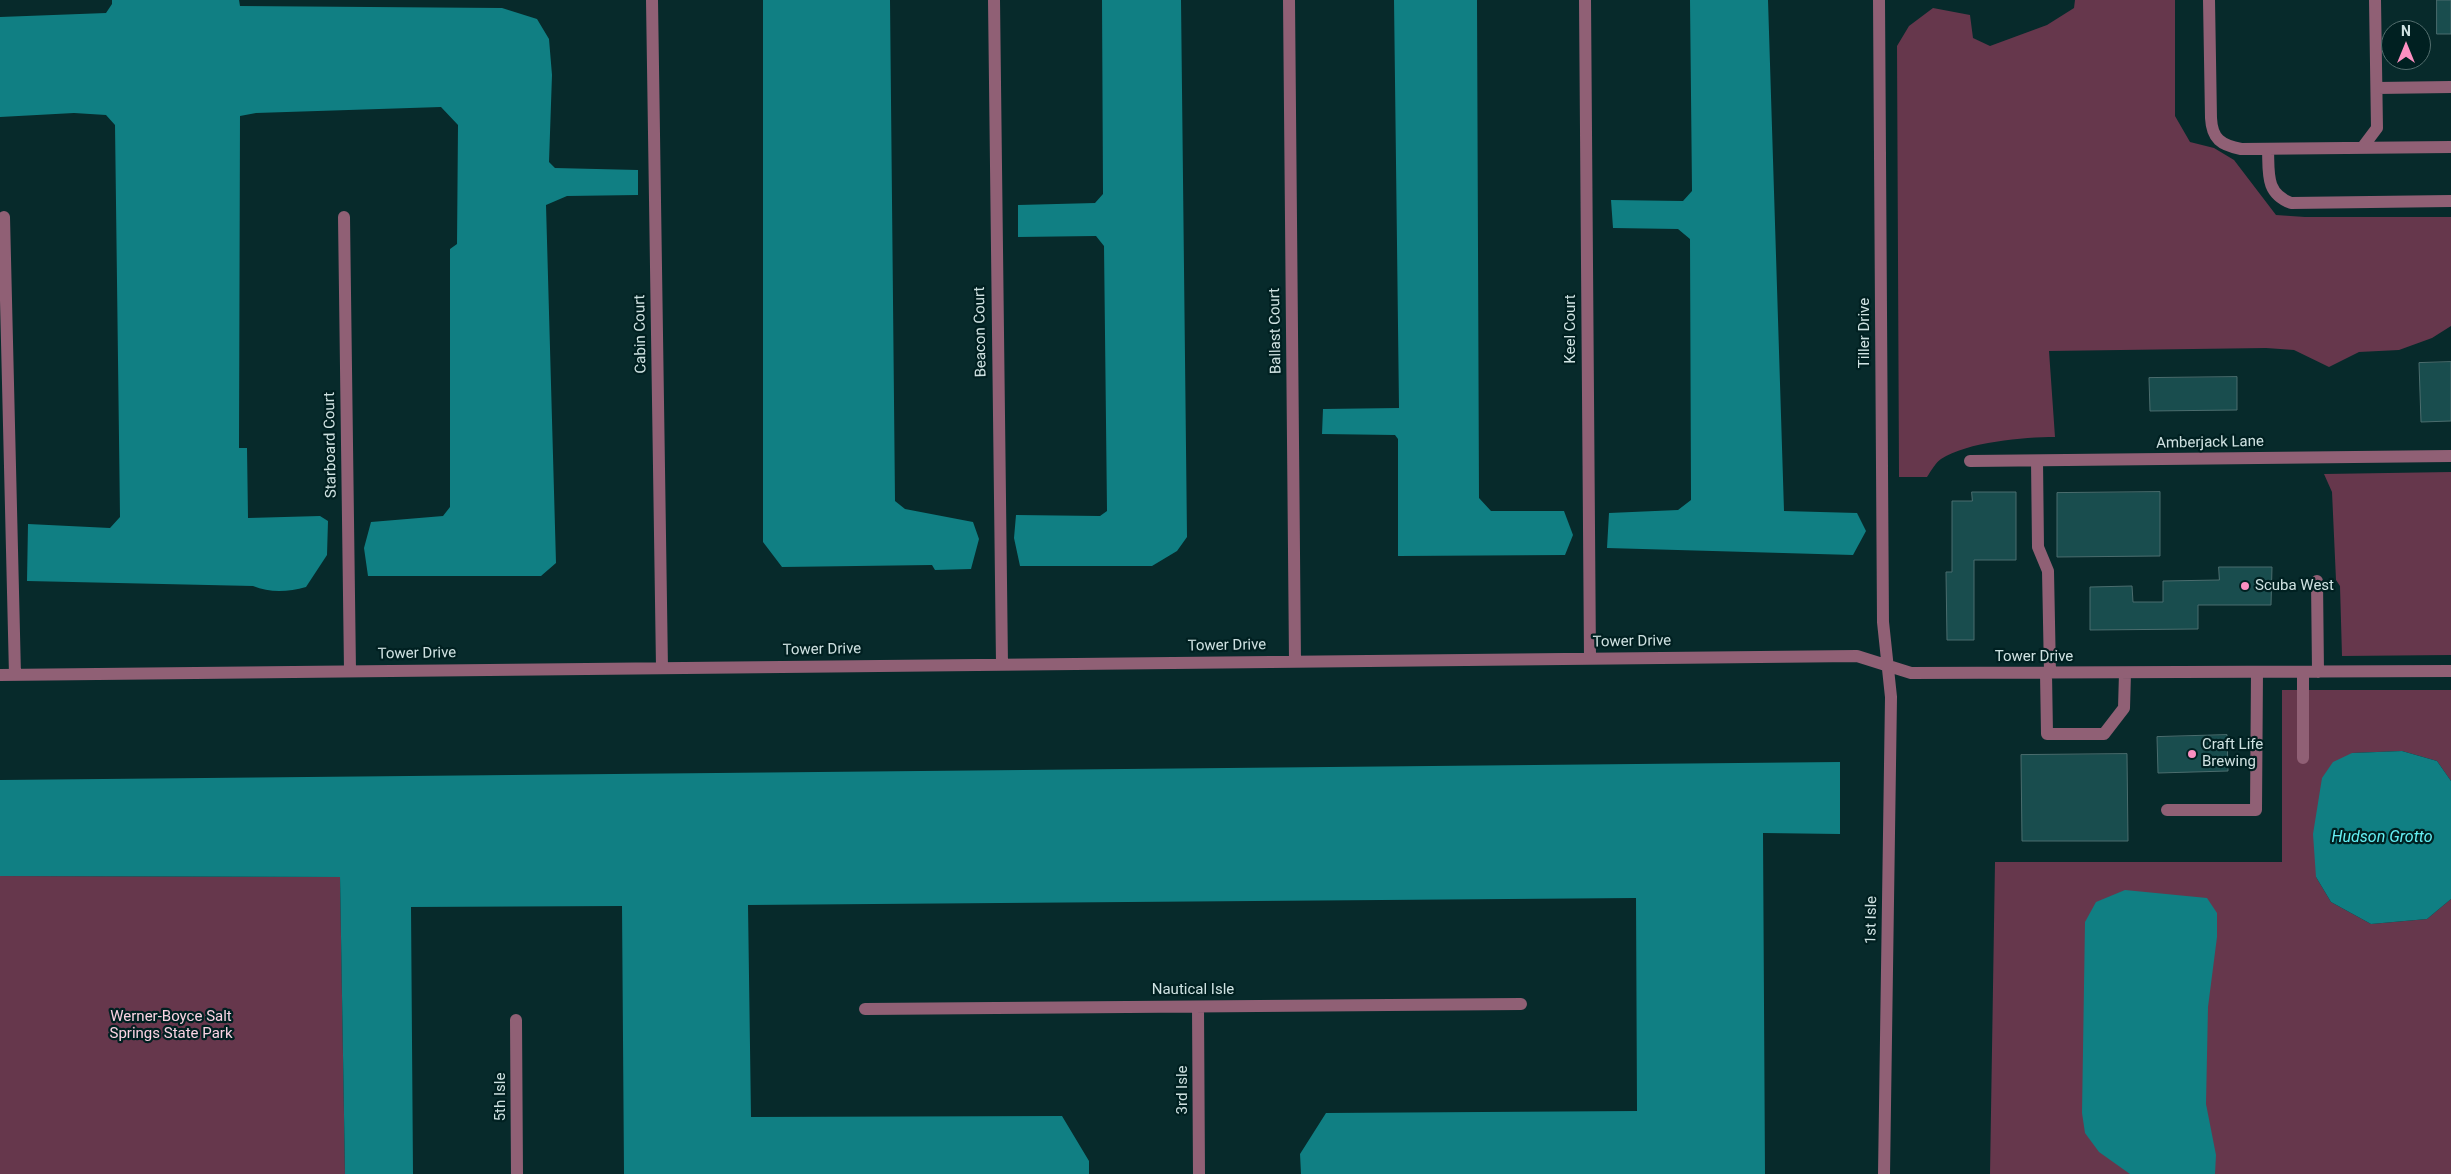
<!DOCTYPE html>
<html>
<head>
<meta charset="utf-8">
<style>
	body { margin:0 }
	#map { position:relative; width:2451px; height:1174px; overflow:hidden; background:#072a2b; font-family:Roboto,sans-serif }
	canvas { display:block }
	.north { position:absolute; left:2381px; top:20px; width:50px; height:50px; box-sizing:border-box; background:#002021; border:1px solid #536e6e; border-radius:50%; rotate:0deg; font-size:14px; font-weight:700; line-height:20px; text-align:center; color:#cfe2e2 }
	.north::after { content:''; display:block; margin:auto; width:18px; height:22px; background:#fc8fc1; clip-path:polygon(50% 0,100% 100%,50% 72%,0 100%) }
</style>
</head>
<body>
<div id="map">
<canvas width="2451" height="1174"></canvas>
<div class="north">N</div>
</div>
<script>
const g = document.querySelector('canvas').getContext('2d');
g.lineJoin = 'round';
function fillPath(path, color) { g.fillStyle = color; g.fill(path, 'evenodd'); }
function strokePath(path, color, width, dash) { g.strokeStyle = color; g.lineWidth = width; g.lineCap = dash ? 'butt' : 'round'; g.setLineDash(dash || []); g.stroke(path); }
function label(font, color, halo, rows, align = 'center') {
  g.font = font + ' Roboto,sans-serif'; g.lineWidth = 4.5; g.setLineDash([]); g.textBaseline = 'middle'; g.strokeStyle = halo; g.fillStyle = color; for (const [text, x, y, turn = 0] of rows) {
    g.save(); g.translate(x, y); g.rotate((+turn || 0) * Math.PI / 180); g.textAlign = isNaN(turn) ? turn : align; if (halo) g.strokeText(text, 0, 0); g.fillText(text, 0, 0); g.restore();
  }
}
fillPath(new Path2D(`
	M2075 0H2175V116L2190 142 2214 148 2234 160 2276 215 2305 217H2451V326L2432 338 2399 350 2359 352 2329 367 2294 350 2266 348 2049 351 2055 437C2024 437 1967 442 1941 459 1936 462 1931 471 1927 477H1899L1897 46 1909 26 1933 8 1970 15 1973 38 1990 46 2047 25 2074 8Z
	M2451 472V655L2342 656 2340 586 2336 580 2332 492 2324 474Z
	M2282 690H2451V781L2437 761 2402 751 2352 753 2316 877 2331 902 2371 924 2427 919 2451 899V1174H1990L1995 862H2282Z
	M0 876 340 877 345 1174H0Z`), '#66374c');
fillPath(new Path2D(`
	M112 0H239L240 6 502 8 537 19 549 39 552 75 549 162 555 168 638 170V195L567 196 546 205 556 563 541 576H368L364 548 371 522 443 516 450 507V249L457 244 458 125 441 107 256 113 240 116 239 448H247L248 518 320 516 328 521 327 555 306 587C288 592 270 593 253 586L27 581 28 524 110 528 120 517 115 125 106 115 74 113 0 117V17L106 13 112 4Z
	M763 0H890L895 501 905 509 973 522 979 539 971 569 935 570 932 565 782 567 763 542Z
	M1102 0H1181L1187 537 1177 551 1152 566H1020L1014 538 1016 515 1100 516 1107 511 1104 246 1096 236 1018 237V205L1095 203 1103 194Z
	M1394 0H1477L1479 498 1491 511H1564L1573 535 1565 555 1398 556V439L1395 435 1322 434 1323 409 1399 408Z
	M1690 0H1768L1784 511 1857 513 1866 531 1853 555 1607 548 1609 513 1678 510 1691 500 1690 239 1678 229 1613 228 1611 200 1683 201 1692 191Z
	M2402 751 2437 761 2451 781V899L2427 919 2371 924 2331 902 2316 877 2313 834 2322 778 2333 762 2352 753Z
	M1840 762V834L1763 833 1765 1174H1301L1300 1154 1326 1113 1637 1111 1636 898 748 905 751 1117 1062 1116 1089 1161V1174H624L622 906 411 907 413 1174H345L340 877 0 876V780Z
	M2125 890 2207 898 2217 913V937L2208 1007 2206 1104 2216 1155 2215 1174H2130L2099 1152 2085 1133 2082 1113 2085 922 2096 902Z`), '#107f83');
const building = new Path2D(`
	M2437 0H2451V34H2437Z
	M2451 362V421L2421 422 2419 363Z
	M2237 377V410L2150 411 2149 378Z
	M1972 492H2016V560H1974V640H1947L1946 572H1952V501H1972Z
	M2160 492V556L2057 557V493Z
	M2219 567H2272L2271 605H2198V629L2090 630V587L2132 586 2133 602H2163V581L2219 580Z
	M2227 735 2228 771 2158 773 2157 737Z
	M2127 754 2128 841H2022L2021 755Z`);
fillPath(building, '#194d4e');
strokePath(building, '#4b6d6e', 1);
strokePath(new Path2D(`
	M652 0 662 668
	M994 0 1002 664
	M1289 0 1295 661
	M1585 0 1590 658
	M1879 0 1883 622 1891 697 1884 1174
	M2209 0 2211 118C2212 139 2221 145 2241 149L2451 147
	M2377 88 2451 87
	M2362 148 2377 128 2375 0
	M2268 149C2269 173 2265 193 2291 203L2451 201
	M4 217 15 675
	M344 217 350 671
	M1970 461 2451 456
	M2037 461 2038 547 2048 571 2050 673
	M2317 581 2318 672
	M2303 672V758
	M2046 673 2047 734H2104L2124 708 2125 673
	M0 675 1857 656 1911 673 2451 671
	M2167 810H2256L2257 672
	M1198 1007 1199 1174
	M865 1009 1521 1004
	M516 1020 517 1174`), '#906075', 12);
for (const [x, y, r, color] of [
	[2245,586,5,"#fc8fc1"],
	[2192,754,5,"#fc8fc1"]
]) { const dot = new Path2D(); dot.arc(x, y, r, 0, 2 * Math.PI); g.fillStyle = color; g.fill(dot); strokePath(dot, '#002021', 2); }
label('15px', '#cfe2e2', '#002021', [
	["Keel Court",1571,329,-90],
	["Ballast Court",1276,331,-91],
	["Beacon Court",981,332,-91],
	["Tiller Drive",1865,333,-90],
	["Cabin Court",641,334,-91],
	["Amberjack Lane",2210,443,-1],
	["Starboard Court",331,445,-91],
	["Tower Drive",1632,642,-1],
	["Tower Drive",1227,646,-1],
	["Tower Drive",822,650,-1],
	["Tower Drive",417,654,-1],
	["Tower Drive",2034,657],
	["1st Isle",1872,920,-89],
	["Nautical Isle",1193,990],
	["3rd Isle",1183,1090,-90],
	["5th Isle",501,1097,-90]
]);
label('15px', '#cfe2e2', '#002021', [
	["Scuba West",2255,586],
	["Craft Life",2202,745],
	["Brewing",2202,762]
], 'left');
label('15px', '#fad3e3', '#002021', [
	["Werner-Boyce Salt",171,1017],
	["Springs State Park",171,1034]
]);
label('italic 16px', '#64eff4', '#002021', [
	["Hudson Grotto",2382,838]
]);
</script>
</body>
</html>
